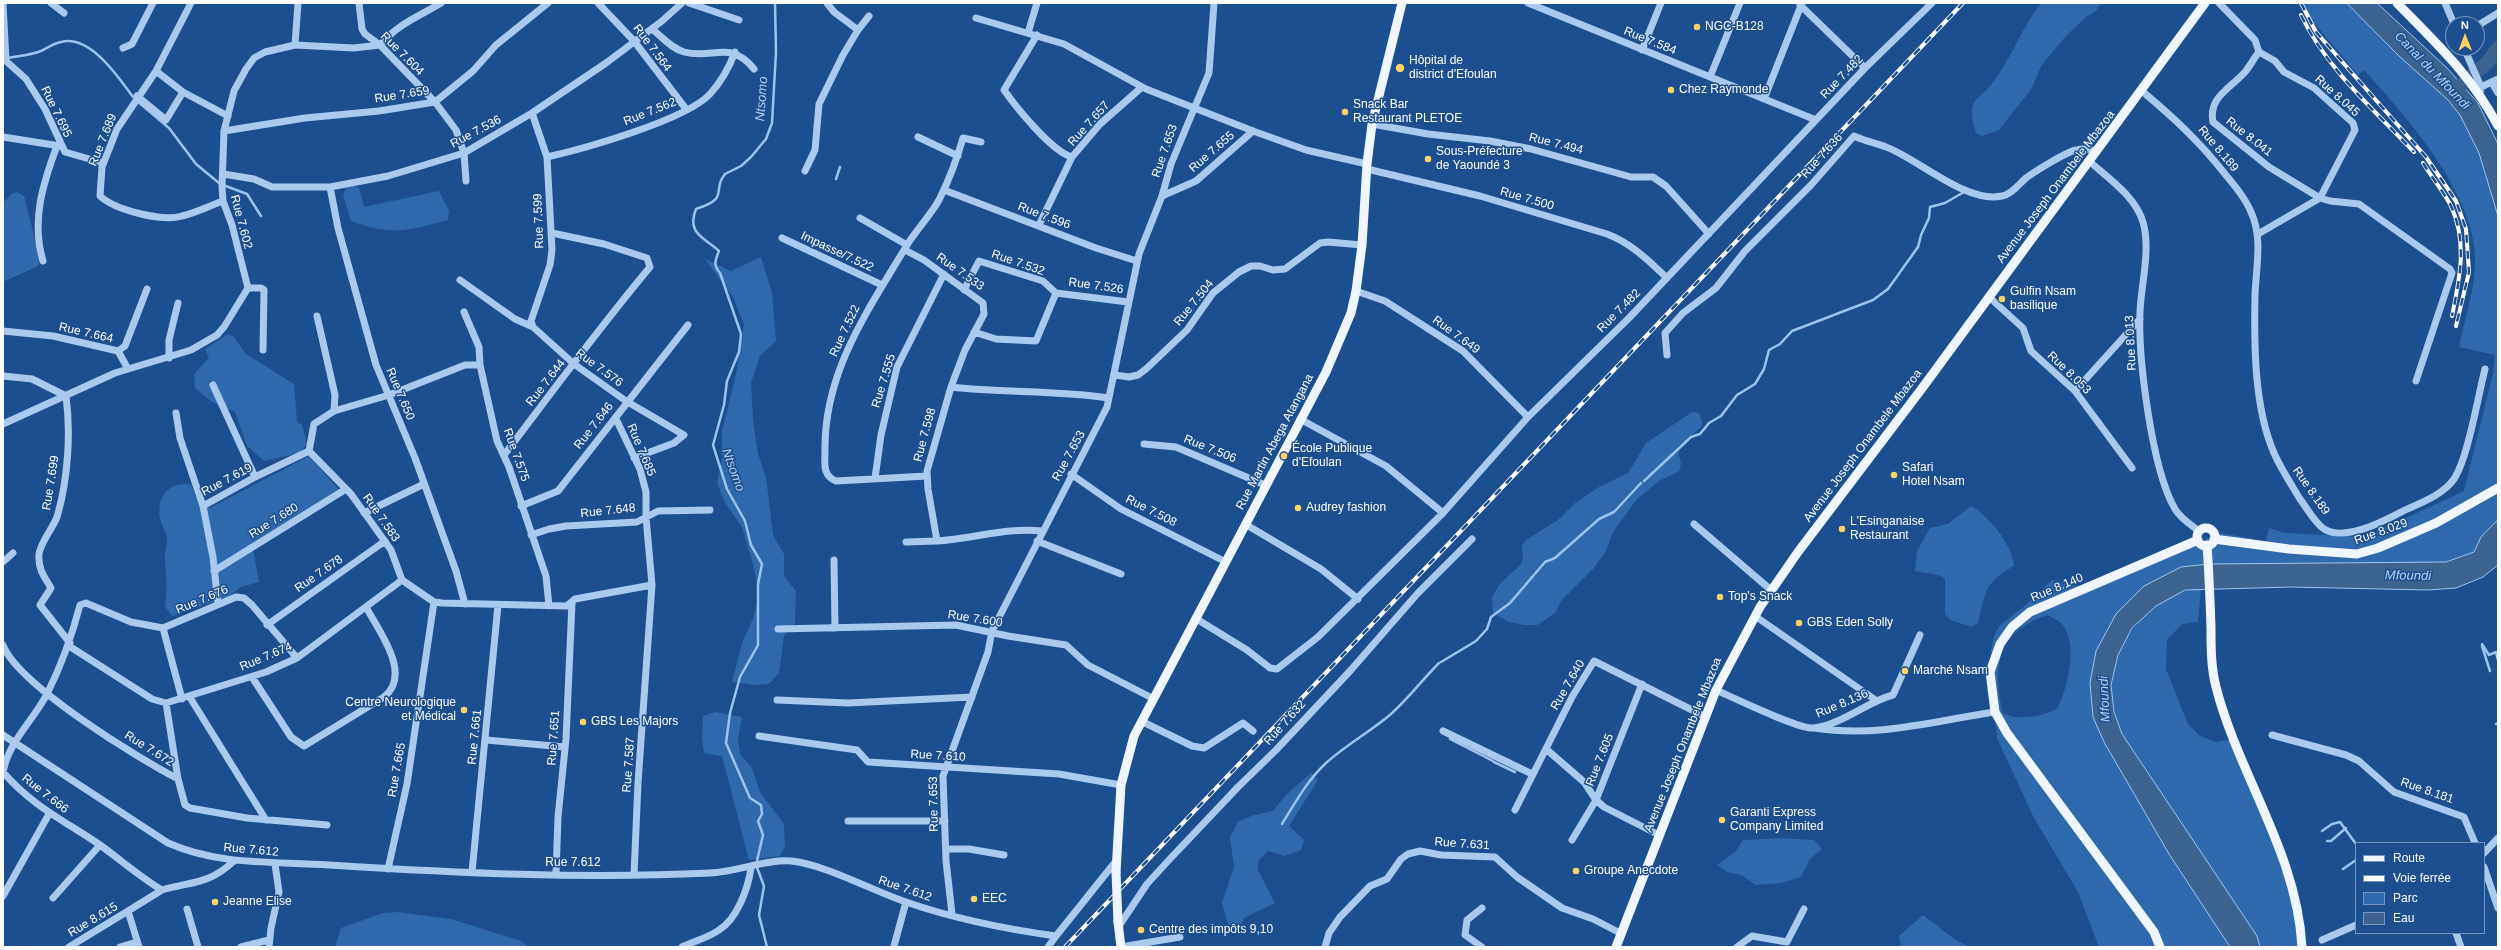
<!DOCTYPE html>
<html>
<head>
<meta charset="utf-8">
<style>
	body { margin:0 }
	#map { position:relative; width:2501px; height:950px; overflow:hidden; background:#1b4f8f; font-family:Arial,sans-serif }
	canvas { display:block }
	.frame { position:absolute; inset:0; border:4px solid #fff; pointer-events:none }
	.legend { position:absolute; left:2355px; top:842px; width:130px; height:92px; box-sizing:border-box; background:#1b4f8f; border:1px solid #7695bc; margin:0; padding:5px 7px; list-style:none; font-size:12px; color:#fff }
	.legend li { display:flex; align-items:center; gap:8px; height:20px }
	.legend b { width:20px; border:1px solid #7695bc }
	.north { position:absolute; left:2445px; top:16px; width:40px; height:40px; box-sizing:border-box; background:#1b4f8f; border:1px solid #7695bc; border-radius:50%; rotate:359deg; font-size:11px; font-weight:700; line-height:16px; text-align:center; color:#fff }
	.north::after { content:''; display:block; margin:auto; width:14px; height:18px; background:#ffd166; clip-path:polygon(50% 0,100% 100%,50% 72%,0 100%) }
</style>
</head>
<body>
<div id="map">
<canvas width="2501" height="950"></canvas>
<div class="frame"></div>
<ul class="legend">
<li><b style="height:5px;background:#f0f6ff"></b>Route</li>
<li><b style="height:5px;background:#fff"></b>Voie ferrée</li>
<li><b style="height:11px;background:#2e69ad"></b>Parc</li>
<li><b style="height:11px;background:#3c6290"></b>Eau</li>
</ul>
<div class="north">N</div>
</div>
<script>
const g = document.querySelector('canvas').getContext('2d');
g.lineJoin = 'round';
function fillPath(path, color) { g.fillStyle = color; g.fill(path, 'evenodd'); }
function strokePath(path, color, width, dash) { g.strokeStyle = color; g.lineWidth = width; g.lineCap = dash ? 'butt' : 'round'; g.setLineDash(dash || []); g.stroke(path); }
function label(font, color, halo, rows, align = 'center') {
  g.font = font + ' Arial,sans-serif'; g.lineWidth = 3; g.setLineDash([]); g.textBaseline = 'middle'; g.strokeStyle = halo; g.fillStyle = color; for (const [text, x, y, turn = 0] of rows) {
    g.save(); g.translate(x, y); g.rotate((+turn || 0) * Math.PI / 180); g.textAlign = isNaN(turn) ? turn : align; if (halo) g.strokeText(text, 0, 0); g.fillText(text, 0, 0); g.restore();
  }
}
fillPath(new Path2D(`
	M2041 3H2101L2095 12 2086 17 2065 37 2041 66 2032 88 1999 130 1982 136 1976 133C1974 125 1970 114 1973 105 1975 98 1987 91 1991 85 2011 59 2021 29 2041 3Z
	M2301 3H2347L2399 56 2448 100 2460 115 2479 153 2498 216V520L2481 537 2474 552 2446 562 2208 564 2116 614 2104 742 2169 854 2230 947H2099L2078 892 2034 818 1997 738 1991 650 1994 636 2000 625 2026 605 2052 580 2087 588 2220 533 2266 541 2269 528 2285 533 2365 537 2464 491 2493 373 2495 355 2459 347C2464 321 2474 293 2475 266 2479 197 2407 118 2364 70L2358 75 2304 11ZM2048 615C2052 618 2060 621 2063 625 2078 648 2068 686 2057 709 2042 716 2018 722 2003 713 1992 667 1997 631 2048 615Z
	M354 186 359 188 364 207 439 191 449 211 448 220C407 231 392 236 351 221L343 195 346 188Z
	M17 192 24 196 40 259 38 266 3 282V203L11 194Z
	M761 257 772 293 776 341 760 356 751 383 753 419 758 454 766 477 773 535 784 554V576L796 591 795 623 784 636 779 673 769 684 754 685 732 682 742 643 753 619 759 595 753 564 742 527 725 503 717 483 722 461V431L736 374 744 325 733 297 705 259 731 271Z
	M228 334 234 337 246 354 294 384 297 422 302 425 307 444 299 453 264 461 247 446 235 412 212 402 195 388 194 374 209 358 205 349Z
	M1692 412 1699 413 1702 420V426L1677 447 1681 464 1679 471 1659 481 1637 499 1613 532 1606 551 1593 569 1562 600 1555 613 1537 625H1524L1509 622 1493 613 1492 597 1499 585 1520 565 1523 559 1522 545 1526 540 1558 520 1575 503 1599 487 1628 473 1646 443Z
	M309 456 339 490 252 543 259 582 241 587 228 597 172 616 165 606C168 588 166 578 165 560 164 553 168 545 167 538 166 531 161 525 160 518 156 497 170 480 191 485L196 498 210 508Z
	M1971 506C1988 515 2013 545 2014 566 1984 583 1986 591 1978 623L1972 627 1950 620 1945 614V579L1939 575 1915 571 1917 551 1930 528 1948 524Z
	M2201 588 2198 622 2182 624 2167 640 2166 669 2188 724 2200 736 2216 742 2234 739 2286 864 2302 947H2260L2257 936 2122 734C2116 718 2109 701 2111 684 2117 638 2153 592 2201 588Z
	M715 712 742 717 738 738 740 754 752 768 760 792 784 824 785 846 780 856 749 860 722 756 704 753 702 737 703 716Z
	M1311 773 1318 780 1289 826 1304 840 1301 850 1285 856 1268 851 1258 861V870L1275 903 1244 918 1241 924 1234 926 1228 924 1222 903 1234 867 1230 837 1238 822 1251 816 1273 811 1286 795Z
	M1779 838 1814 840 1821 847V850L1810 859 1801 877 1781 883 1756 885 1741 875 1727 872 1717 865 1736 851 1743 840Z
	M397 912 451 919 521 941 529 947H335L341 928 383 913Z
	M1923 915 1953 938 1969 947H1901L1899 936Z`), '#2e69ad');
const water = new Path2D(`
	M2347 3H2377L2447 68 2478 103 2498 144V216L2479 153 2460 115 2448 100 2399 56Z
	M2498 520V565L2483 577 2456 588 2428 590 2291 587 2185 590 2156 606 2132 628 2118 655 2111 685 2114 712 2122 734 2257 936 2260 947H2230L2169 854 2104 742 2093 717 2090 683 2096 651 2116 614 2144 586 2181 567 2208 564 2446 562 2474 552 2481 537Z`);
fillPath(water, '#3c6290');
strokePath(water, '#9cc4f0', 1);
strokePath(new Path2D(`
	M8 58C19 56 31 55 41 51 47 48 54 43 61 42 90 34 119 78 133 97
	M137 101 169 128 196 164 219 183
	M836 179 840 167
	M223 185 247 194 261 216
	M1644 481 1691 437 1700 434 1709 423 1721 416 1737 395 1755 384 1764 369 1769 350 1780 344 1792 331 1873 300 1888 289 1918 247 1921 235 1929 218 1930 207 1945 203 1964 192
	M2482 644 2489 655 2496 652 2498 660
	M2482 646 2490 671
	M1441 662 1476 641 1487 629 1491 617 1510 603 1545 562 1555 558 1599 519 1614 512 1641 483
	M2496 724 2498 723
	M1450 739 1493 761
	M1494 762 1515 772
	M1282 824C1295 803 1307 781 1325 764 1344 746 1370 732 1391 714 1409 698 1422 680 1439 663
	M2322 831 2332 824 2340 822 2356 844
	M2327 841H2331L2346 828
	M2343 869 2356 860
	M767 947 759 915 764 886 756 865 763 835 758 821 762 814 761 805 750 798 726 743 730 713 740 677 758 645V584L762 564 751 545 745 521 727 489 713 445 724 405 727 381 739 352 741 334 720 273C713 265 715 261 719 251 705 238 686 234 696 209 731 198 711 191 725 174L741 166 751 157 766 139 772 123 776 52 775 3`), '#9cc4f0', 2.5);
strokePath(new Path2D(`
	M2448 83 2455 90 2487 63 2498 48`), '#3c6290', 14);
strokePath(new Path2D(`
	M3 3 6 61 26 79 45 109 65 152 103 163
	M51 3 64 13
	M191 3 156 71 117 129 102 167 100 196C115 210 162 222 182 216 196 213 209 206 223 201
	M359 3 362 29 365 34 380 45 435 102 456 130 464 153 466 181
	M598 3 634 41 686 109
	M689 3 739 20
	M827 3 834 12 858 30 869 16
	M1528 3 1816 120
	M2219 3 2255 40 2259 52C2254 58 2250 66 2245 72 2231 88 2208 97 2213 122L2269 167 2320 198 2355 130 2353 123 2314 88 2284 72 2275 61 2259 52
	M2445 3 2454 24
	M1800 5 1865 68
	M976 18 1064 44 1146 89 1253 131 1306 150 1367 164
	M2477 26 2498 13
	M652 29C662 37 671 48 684 52 713 60 730 39 754 69
	M1028 33 1037 3
	M1037 35 1004 90C1016 107 1052 152 1072 157
	M295 45 298 3
	M123 48 132 44 153 3
	M2464 48 2481 87 2480 93
	M1642 50 1661 3
	M156 71 183 92
	M1710 77 1740 3
	M2492 83 2498 93
	M2481 87 2498 79
	M2142 91C2174 118 2199 141 2225 174 2235 186 2245 198 2251 212 2263 238 2256 267 2255 295 2254 344 2254 407 2274 453 2281 469 2291 484 2300 499 2307 508 2314 522 2324 529 2345 542 2384 521 2403 511 2420 503 2443 495 2454 479 2468 458 2478 396 2485 369
	M137 96 166 120 183 92 228 116
	M1764 99 1802 3
	M532 113 547 157 552 250 550 265 531 321 533 327
	M1372 124 1428 134 1490 141 1531 149 1631 177H1653L1666 186 1709 234
	M224 131 305 118 379 111 435 102 473 71 496 45 548 3
	M3 137 60 146
	M918 137 958 156
	M547 157C583 149 686 120 710 94 721 82 729 68 735 52
	M2089 161C2108 178 2135 196 2143 222 2151 250 2141 284 2140 312 2138 358 2152 470 2175 509 2180 518 2191 525 2199 531
	M1367 169 1480 196 1607 234C1631 243 1649 261 1667 278
	M805 171 815 150 819 104 843 55 858 30
	M223 174 254 179 272 187H330L388 176 464 153 532 113 606 63 662 21 682 3
	M330 187 338 228 376 365 415 458 456 571 465 604
	M944 190 1096 248 1137 261
	M1162 196 1196 181 1253 131
	M860 218 907 245
	M1039 225 1072 157 1100 124 1142 87
	M2258 234 2320 198 2330 201 2359 204 2450 269 2452 273 2416 381
	M782 238 882 285
	M905 250 924 260 983 303 984 314 965 350 951 387
	M43 261C31 221 43 183 57 146
	M460 280 515 319 533 327 574 364 626 401 684 435 674 443 634 458
	M248 288H261L264 290 263 350
	M964 290 979 261 1043 281 1056 293
	M1356 291 1385 301 1463 351 1528 417
	M1056 293 1128 302
	M1989 297 2023 328 2031 351 2075 391 2132 468
	M464 312 479 347 480 365 497 441 509 467 546 576 549 606
	M317 316 335 395 334 411
	M3 331 53 336 118 351 125 346 147 289
	M974 332 996 339 1036 341 1056 293
	M118 351 128 369
	M1667 355 1665 333 1683 313 1716 288 1745 251 1811 185 1854 136C1865 141 1875 143 1886 147 1917 158 1966 204 2002 196 2012 194 2018 185 2026 178 2034 172 2066 152 2076 150 2083 148 2090 149 2096 151
	M169 358V340L178 303
	M480 365H465L389 395 334 411 314 424 309 451 351 494 391 550 402 580 434 602 442 603 567 606 575 599 652 585
	M1115 375 1129 377 1138 375 1146 369 1187 330 1213 293 1239 272 1251 266H1260L1273 270 1285 269 1320 243 1328 242 1362 245
	M3 376 32 379 66 396C71 433 68 480 57 517 53 528 39 545 39 555 38 569 44 576 51 588L40 605 70 643
	M213 385 255 477
	M2075 391 2140 319
	M176 413 180 438 203 506
	M616 419 640 469 646 492V517L652 585 638 783 634 875
	M1300 419 1386 466 1443 513 1528 417 1629 318 1865 68 1932 3
	M3 424 115 373 191 350 217 335 224 327 248 288 232 225 223 201 222 187 224 131 234 91 246 69 254 58 265 52 295 45 354 48 380 45C398 24 418 17 441 3
	M1144 444 1176 447 1265 485
	M504 455C552 392 599 328 650 267L647 258 604 244 552 233
	M1071 474 1121 509 1224 561
	M927 476 836 481C822 476 825 462 825 450 824 371 869 309 907 245 917 229 930 216 939 200 949 180 957 159 963 138L981 142
	M875 478 881 435 897 367 944 274
	M521 506 558 491 688 325
	M364 513 424 484
	M1245 524 1321 569 1358 599
	M1694 524 1771 590
	M1042 531C1007 527 972 539 937 541L928 489 927 471 951 387C1003 393 1057 390 1109 398
	M531 535 549 529 566 526 637 522 658 511 710 510
	M1037 541 1121 574
	M906 542 937 541
	M834 560 835 628
	M3 562 13 553
	M214 571 346 489
	M218 604 213 557 203 506 255 477 309 451
	M1755 616 1877 701
	M1195 618 1247 650 1270 668 1277 669 1318 637 1443 513
	M267 625 385 541
	M163 628 131 622 86 603 80 605C72 636 61 666 47 694 33 721 9 741 3 772 32 806 65 821 100 845 121 860 140 877 162 890 193 881 208 885 234 861
	M778 629 956 625 1008 636 1066 645 1088 665 1152 698
	M3 645C17 684 139 759 178 779L166 703 152 699 69 646
	M252 677 291 737 304 746 384 697C413 674 378 630 366 607
	M1716 690C1734 698 1798 729 1813 728 1842 725 1866 702 1893 695L1920 635
	M189 696 266 820
	M182 699 163 628 236 597 244 598 252 605 297 658
	M777 700 848 703 972 697
	M166 703 266 672 297 658 402 580
	M1141 721 1192 746 1204 748 1243 723 1253 731
	M1814 728C1878 738 1933 721 1995 712
	M1443 731 1532 774
	M3 735 168 843C220 866 274 861 329 865 456 873 583 879 710 873 736 872 767 859 791 861 824 864 873 891 906 902 955 919 1005 929 1056 936L1116 861
	M2272 735 2346 755 2359 761 2394 792 2464 817 2475 843
	M759 736 857 750 868 762 1059 774 1121 785
	M486 740 565 747
	M1546 749 1584 782 1596 800 1604 807 1659 835
	M178 779 185 805 190 808 247 818 327 825
	M1515 810 1572 697 1594 661 1706 717
	M848 821H945
	M1572 840 1596 800 1642 684
	M946 849H969L1004 855
	M2484 853 2498 838
	M2484 867 2498 908
	M388 869 407 784 434 602
	M472 872 498 605
	M556 874 558 817 566 739 572 603
	M3 896 49 814
	M53 898 100 845
	M187 909 198 947
	M128 911 162 890
	M952 914 946 861 943 776 988 652 992 631 1107 407 1139 254 1162 196 1171 164 1209 73 1214 3
	M1119 926 1147 884 1168 861 1238 787 1276 750 1350 671 1418 593 1472 539
	M2456 933 2461 947
	M2322 940 2356 925
	M894 946 906 902
	M69 947 128 911 139 947
	M120 947 137 942
	M241 947 269 940
	M269 947 271 928 279 892 275 864
	M682 947C694 941 708 938 719 930 737 919 748 889 751 868
	M1048 947 1056 936
	M1121 947 1180 937
	M1325 947 1329 933 1340 917 1370 886 1387 879 1401 859 1408 854 1420 851 1441 855 1495 857 1517 877 1562 908 1593 919 1622 934
	M1482 947 1465 935 1467 920 1482 908
	M1737 947 1752 936 1787 942 1804 909`), '#a9c9ee', 7);
strokePath(new Path2D(`
	M2397 3C2436 43 2472 76 2498 126
	M2197 537a9 9 0 1 1 18 0a9 9 0 1 1-18 0Z
	M2214 539 2289 549 2357 554 2378 548 2436 523 2498 488
	M2207 545C2209 572 2210 599 2211 627 2211 647 2211 668 2216 687 2239 776 2297 853 2302 947
	M1116 872 1121 785 1134 736 1326 372 1351 313 1356 291 1362 245 1367 164 1372 124 1402 3
	M1118 922 1121 947
	M1616 947 1716 690 1760 607 1798 552 1923 387 2205 3
	M2160 947 2154 932 2007 733 1995 712 1990 672 2000 644 2012 627 2030 612 2198 540`), '#f0f6ff', 9);
const rail = new Path2D(`
	M2301 3 2316 32 2426 157 2456 201 2466 229 2469 272 2456 326
	M2301 15C2326 68 2374 110 2414 152
	M2423 163C2431 176 2442 190 2450 204 2468 241 2460 277 2452 316
	M1065 947 1963 3`);
strokePath(rail, '#fff', 4);
strokePath(rail, '#1b4f8f', 2.5, [8]);
strokePath(new Path2D(`
	M1116 872 1118 922`), '#f0f6ff', 9);
for (const [x, y, r, color] of [
	[1697,27,4,"#ffd166"],
	[1400,68,5,"#ffd166"],
	[1671,90,4,"#ffd166"],
	[1345,112,4,"#ffd166"],
	[1428,159,4,"#ffd166"],
	[2002,299,4,"#ffd166"],
	[1284,456,4,"#ffd166"],
	[1894,475,4,"#ffd166"],
	[1298,508,4,"#ffd166"],
	[1842,529,4,"#ffd166"],
	[1720,597,4,"#ffd166"],
	[1799,623,4,"#ffd166"],
	[1905,671,4,"#ffd166"],
	[464,710,4,"#ffd166"],
	[583,722,4,"#ffd166"],
	[1722,820,4,"#ffd166"],
	[1576,871,4,"#ffd166"],
	[974,899,4,"#ffd166"],
	[215,902,4,"#ffd166"],
	[1141,930,4,"#ffd166"]
]) { const dot = new Path2D(); dot.arc(x, y, r, 0, 2 * Math.PI); g.fillStyle = color; g.fill(dot); strokePath(dot, '#1b4f8f', 1.5); }
label('12px', '#fff', '#1b4f8f', [
	["NGC-B128",1705,27],
	["Hôpital de",1409,61],
	["district d'Efoulan",1409,75],
	["Chez Raymonde",1679,90],
	["Snack Bar",1353,105],
	["Restaurant PLETOE",1353,119],
	["Sous-Préfecture",1436,152],
	["de Yaoundé 3",1436,166],
	["Gulfin Nsam",2010,292],
	["basilique",2010,306],
	["École Publique",1292,449],
	["d'Efoulan",1292,463],
	["Safari",1902,468],
	["Hotel Nsam",1902,482],
	["Audrey fashion",1306,508],
	["L'Esinganaise",1850,522],
	["Restaurant",1850,536],
	["Top's Snack",1728,597],
	["GBS Eden Solly",1807,623],
	["Marché Nsam",1913,671],
	["Centre Neurologique",456,703,"right"],
	["et Médical",456,717,"right"],
	["GBS Les Majors",591,722],
	["Garanti Express",1730,813],
	["Company Limited",1730,827],
	["Groupe Anecdote",1584,871],
	["EEC",982,899],
	["Jeanne Elise",223,902],
	["Centre des impôts 9,10",1149,930]
], 'left');
label('12px', '#fff', '#1b4f8f', [
	["Rue 7.584",1650,41,22],
	["Rue 7.564",652,48,53],
	["Rue 7.604",402,54,45],
	["Rue 7.482",1842,77,-46],
	["Rue 7.659",402,95,-9],
	["Rue 8.045",2337,96,42],
	["Rue 7.695",56,112,64],
	["Rue 7.562",650,112,-22],
	["Rue 7.657",1089,124,-48],
	["Rue 7.536",476,132,-28],
	["Rue 8.041",2249,137,38],
	["Rue 7.689",103,140,-68],
	["Rue 7.494",1556,144,14],
	["Rue 8.189",2218,149,50],
	["Rue 7.653",1165,151,-71],
	["Rue 7.655",1212,152,-41],
	["Rue 7.636",1822,156,-48],
	["Avenue Joseph Onambele Mbazoa",2056,187,-53],
	["Rue 7.500",1527,199,16],
	["Rue 7.596",1044,216,21],
	["Rue 7.599",539,221,-92],
	["Rue 7.602",241,222,75],
	["Impasse/7.522",837,252,25],
	["Rue 7.532",1018,263,19],
	["Rue 7.533",960,272,35],
	["Rue 7.526",1096,286,8],
	["Rue 7.504",1194,303,-51],
	["Rue 7.482",1619,311,-45],
	["Rue 7.522",845,331,-65],
	["Rue 7.664",86,333,13],
	["Rue 7.649",1456,335,36],
	["Rue 8.013",2131,343,-93],
	["Rue 7.576",599,368,36],
	["Rue 8.053",2069,373,44],
	["Rue 7.555",884,381,-73],
	["Rue 7.644",546,383,-52],
	["Rue 7.650",400,394,67],
	["Rue 7.646",594,426,-52],
	["Rue 7.598",925,435,-75],
	["Rue Martin Abega Atangana",1275,442,-62],
	["Avenue Joseph Onambele Mbazoa",1863,446,-53],
	["Rue 7.506",1210,449,22],
	["Rue 7.685",641,450,67],
	["Rue 7.575",516,455,70],
	["Rue 7.653",1069,456,-61],
	["Rue 7.619",227,480,-28],
	["Rue 7.699",51,483,-81],
	["Rue 8.189",2311,491,55],
	["Rue 7.648",608,511,-6],
	["Rue 7.508",1151,511,27],
	["Rue 7.583",381,518,55],
	["Rue 7.680",274,521,-32],
	["Rue 8.029",2381,532,-20],
	["Rue 7.678",319,574,-35],
	["Rue 8.140",2057,588,-23],
	["Rue 7.676",202,600,-23],
	["Rue 7.600",975,619,9],
	["Rue 7.674",266,657,-23],
	["Rue 7.640",1568,685,-60],
	["Rue 8.136",1842,704,-23],
	["Rue 7.632",1285,723,-48],
	["Rue 7.661",475,737,-84],
	["Rue 7.651",554,738,-86],
	["Avenue Joseph Onambele Mbazoa",1683,745,-68],
	["Rue 7.672",149,749,32],
	["Rue 7.610",938,756,3],
	["Rue 7.605",1600,760,-68],
	["Rue 7.587",629,765,-86],
	["Rue 7.665",397,770,-80],
	["Rue 8.181",2427,791,19],
	["Rue 7.666",45,794,38],
	["Rue 7.653",934,804,-91],
	["Rue 7.631",1462,844,4],
	["Rue 7.612",251,850,5],
	["Rue 7.612",573,863],
	["Rue 7.612",905,889,19],
	["Rue 8.615",93,920,-31]
]);
label('italic 13px', '#b5d3f5', '#1b4f8f', [
	["Canal du Mfoundi",2432,71,46],
	["Ntsomo",762,99,-86],
	["Ntsomo",733,470,70],
	["Mfoundi",2408,576,1],
	["Mfoundi",2105,699,-93]
]);
</script>
</body>
</html>
